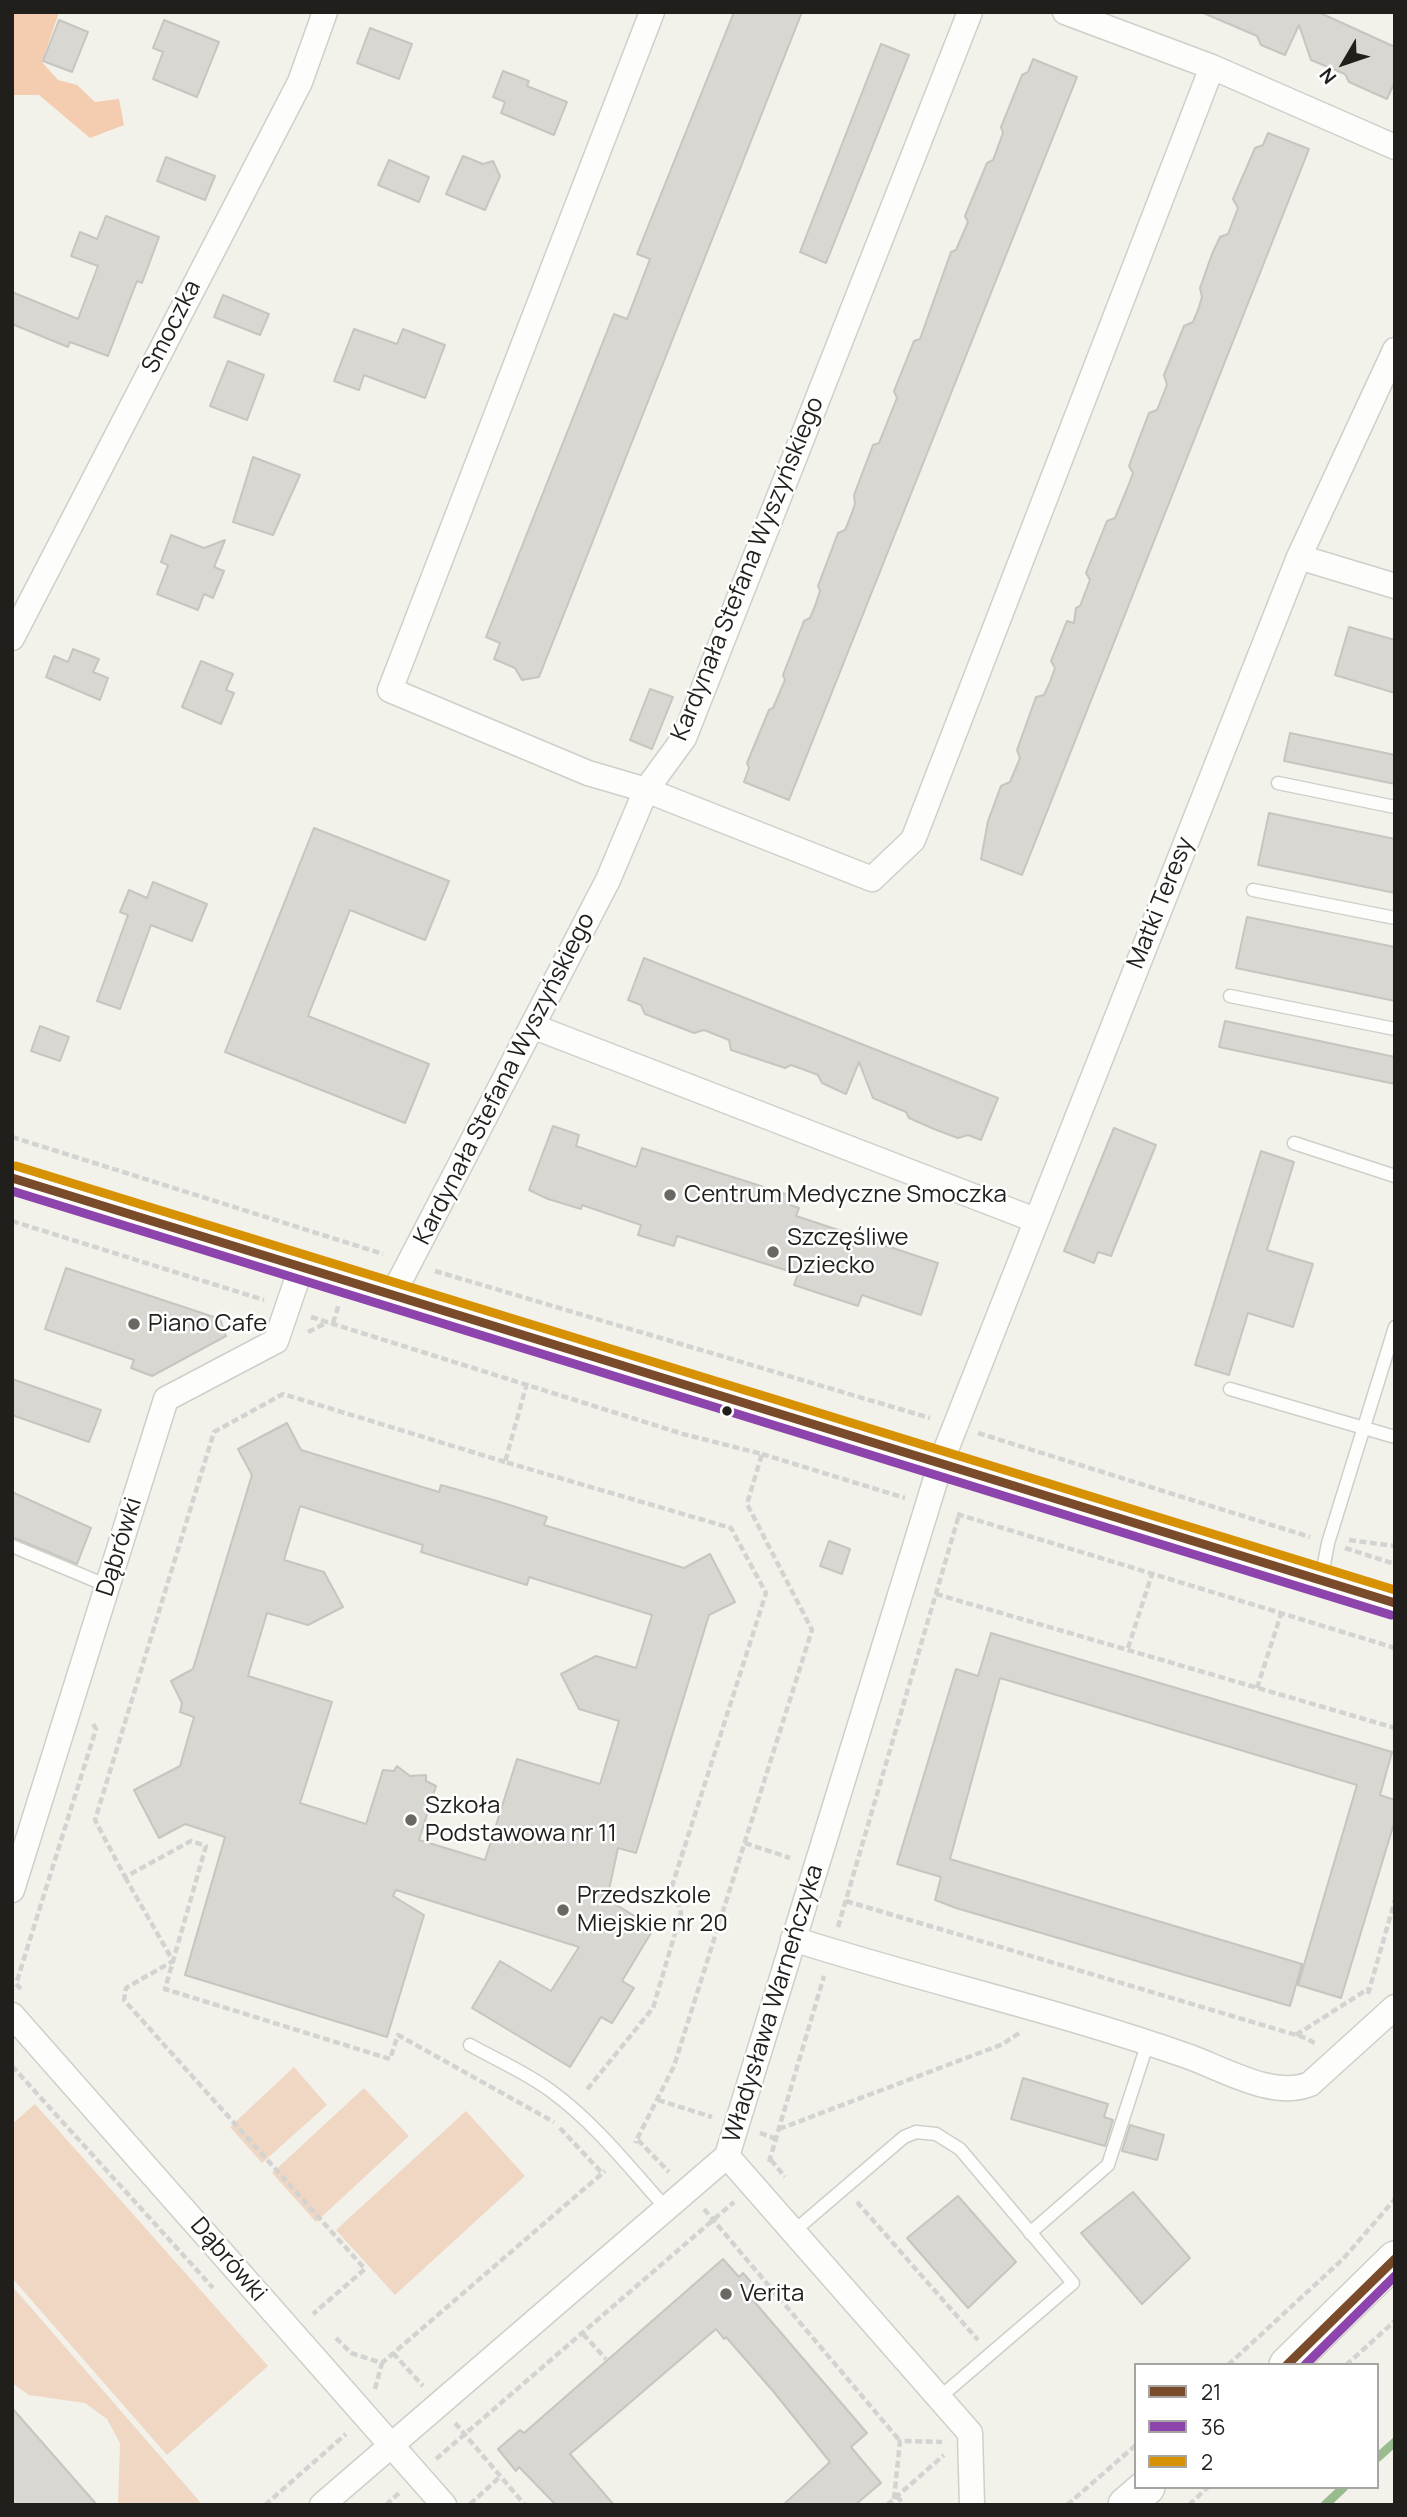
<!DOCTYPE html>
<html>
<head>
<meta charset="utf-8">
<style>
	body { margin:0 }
	#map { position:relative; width:1407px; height:2517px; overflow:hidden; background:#f2f1ea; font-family:Manrope,sans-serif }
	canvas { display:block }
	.frame { position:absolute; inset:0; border:14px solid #201f1b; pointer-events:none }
	.legend { position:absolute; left:1134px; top:2363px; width:245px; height:126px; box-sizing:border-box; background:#fff; border:2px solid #a6a5a4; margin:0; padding:9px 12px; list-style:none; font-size:21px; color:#201f1b }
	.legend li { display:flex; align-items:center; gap:14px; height:35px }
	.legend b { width:35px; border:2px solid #a6a5a4 }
	.north { position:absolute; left:1309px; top:28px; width:70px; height:70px; -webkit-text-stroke:5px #fff; paint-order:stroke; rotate:231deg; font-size:19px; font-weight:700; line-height:28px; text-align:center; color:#201f1b }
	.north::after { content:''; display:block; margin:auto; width:24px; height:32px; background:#201f1b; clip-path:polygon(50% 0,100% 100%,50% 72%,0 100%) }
</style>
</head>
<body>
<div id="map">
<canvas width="1407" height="2517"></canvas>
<div class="frame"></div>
<ul class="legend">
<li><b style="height:9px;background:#7a4b2a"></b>21</li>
<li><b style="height:9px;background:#8e44ad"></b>36</li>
<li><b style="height:9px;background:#d79204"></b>2</li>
</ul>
<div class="north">N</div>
</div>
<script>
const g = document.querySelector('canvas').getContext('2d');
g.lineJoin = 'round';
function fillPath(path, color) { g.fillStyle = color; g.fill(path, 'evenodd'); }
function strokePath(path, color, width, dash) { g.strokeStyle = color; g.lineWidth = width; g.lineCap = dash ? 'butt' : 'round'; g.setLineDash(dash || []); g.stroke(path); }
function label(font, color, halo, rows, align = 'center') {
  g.font = font + ' Manrope,sans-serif'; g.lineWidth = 5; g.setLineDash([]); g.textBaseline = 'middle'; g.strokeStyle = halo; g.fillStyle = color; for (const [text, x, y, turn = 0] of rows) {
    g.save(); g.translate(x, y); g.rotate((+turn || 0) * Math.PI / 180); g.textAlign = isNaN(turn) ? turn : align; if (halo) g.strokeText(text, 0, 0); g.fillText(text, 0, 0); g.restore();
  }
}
fillPath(new Path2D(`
	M294 2067 327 2105 262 2163 230 2127Z
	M364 2088 409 2136 316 2222 272 2173Z
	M35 2104 268 2366 167 2455 12 2278V2124Z
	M466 2111 525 2176 395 2295 336 2230Z
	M12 2286 201 2503 118 2505 120 2443 107 2419 85 2403 29 2395 12 2383Z`), '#f0d7c4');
fillPath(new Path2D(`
	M12 12H59L42 62 58 80 77 85 95 102 119 99 124 125 90 138 39 95H12Z`), '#f4ccb0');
strokePath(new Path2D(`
	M1377 2458 1395 2442
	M1325 2505 1344 2487`), '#99bc8f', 9);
const building = new Path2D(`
	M734 12H802L539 677 522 680 515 668 494 659 500 643 486 637 614 314 627 319 634 301 650 259 637 254Z
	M1201 12H1318L1395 47V81L1387 99 1349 82 1345 74 1311 60 1299 25 1285 55 1261 45 1257 36Z
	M59 20 88 32 72 72 43 61Z
	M164 20 219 42 197 97 153 79 163 52 153 48Z
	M370 28 412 44 399 79 357 63Z
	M881 44 909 55 826 263 800 252Z
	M1033 59 1077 77 789 800 744 782 749 768 747 763 769 710 773 708 785 680 783 675 804 621 810 618 815 606 820 591 818 586 838 533 845 530 850 518 855 504 854 495 873 445 879 443 897 398 894 391 914 341 920 339 951 252 956 250 968 222 965 216 987 163 993 160 1003 133 1001 127 1022 75 1028 72Z
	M503 71 529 81 527 86 567 102 554 135 501 113 505 102 493 97Z
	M1268 133 1309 149 1022 875 981 859 988 821 1001 786 1010 782 1020 758 1017 750 1036 697 1044 695 1050 682 1055 668 1051 661 1067 621 1074 623 1076 608 1080 606 1090 580 1086 573 1107 521 1115 518 1129 484 1133 473 1129 466 1139 439 1149 413 1157 410 1167 385 1164 375 1184 326 1193 322 1198 310 1202 297 1200 288 1212 254 1220 237 1228 234 1238 208 1233 199 1255 148 1263 145Z
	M463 156 483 164 493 161 500 176 485 210 446 194Z
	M166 157 215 176 205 200 157 181Z
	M389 160 429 177 419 202 378 185Z
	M106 216 159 237 142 283 137 281 108 356 70 342 68 347 12 324V292L78 319 98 266 71 256 80 232 97 239Z
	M223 295 269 314 260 335 214 317Z
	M354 329 397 344 403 329 445 345 425 398 364 375 359 390 334 381Z
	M228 361 264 375 247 420 210 406Z
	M253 457 300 475 273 535 233 522Z
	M171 535 204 548 225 540 214 567 224 571 213 598 204 594 198 610 157 594 168 565 161 562Z
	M1349 627 1395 640V693L1335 675Z
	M73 649 99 659 93 672 108 678 100 700 46 677 54 656 68 662Z
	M201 661 233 674 226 690 234 693 221 724 182 707Z
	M650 689 673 697 652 749 630 740Z
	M1290 733 1395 755V784L1284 761Z
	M1269 813 1395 839V893L1258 865Z
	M314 828 449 881 425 940 350 910 308 1016 429 1064 405 1123 225 1052Z
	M153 882 207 904 192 941 151 925 120 1009 97 1001 128 915 120 912 129 890 147 898Z
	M1247 917 1395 947V1001L1236 968Z
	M644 958 998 1098 981 1140 968 1135 958 1138 934 1129 909 1118 906 1112 873 1098 859 1062 846 1094 822 1083 818 1075 805 1070 791 1065 785 1068 731 1050 729 1040 704 1030 694 1033 645 1014 641 1005 628 1000Z
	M1225 1021 1395 1057V1084L1219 1047Z
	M40 1026 69 1037 60 1061 31 1051Z
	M553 1126 579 1135 576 1146 636 1167 642 1148 792 1196 790 1205 799 1208 796 1216 938 1263 921 1315 862 1295 858 1306 794 1285 798 1274 677 1236 674 1246 638 1235 641 1225 582 1205 581 1209 548 1199 529 1190Z
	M1114 1128 1156 1145 1111 1256 1098 1252 1094 1263 1064 1251Z
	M1261 1151 1294 1162 1267 1250 1313 1264 1293 1327 1248 1313 1229 1375 1195 1365Z
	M66 1268 220 1319 226 1336 152 1376 131 1368 134 1360 45 1329Z
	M12 1379 101 1410 89 1442 12 1415Z
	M287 1423 301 1450 439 1492 441 1485 497 1501 547 1517 544 1525 684 1568 710 1554 735 1602 709 1615 636 1853 618 1848 607 1899 654 1928 622 1981 634 1988 612 2023 601 2017 570 2067 472 2008 500 1961 551 1991 579 1947 396 1890 393 1896 424 1915 387 2037 185 1975 225 1837 185 1824 159 1838 134 1790 180 1766 194 1717 180 1712 182 1703 171 1681 193 1669 252 1475 238 1449ZM300 1506 423 1545 421 1552 527 1585 529 1577 652 1615 636 1668 596 1656 561 1674 579 1709 619 1721 600 1784 517 1759 485 1860 419 1840 436 1786 426 1781V1775L410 1776 397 1766 394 1771 383 1770 366 1824 300 1803 332 1702 248 1676 267 1613 308 1625 343 1607 324 1572 284 1560Z
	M12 1492 91 1528 77 1564 12 1537Z
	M829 1541 850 1549 842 1574 820 1566Z
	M991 1633 1392 1752 1380 1795 1395 1800V1820L1341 1998 1298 1985 1357 1785 1000 1678 950 1859 1302 1964 1290 2006 956 1908 935 1900 941 1877 897 1864 956 1669 978 1676Z
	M1023 2078 1108 2104 1104 2117 1113 2120 1105 2146 1011 2119Z
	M1130 2125 1164 2135 1157 2160 1122 2151Z
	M1133 2192 1190 2258 1142 2304 1081 2233Z
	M958 2196 1016 2262 968 2308 907 2238Z
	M723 2259 739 2277 743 2273 760 2292 752 2299 867 2433 851 2447 881 2483 855 2505H783L830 2462 773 2391 726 2337 724 2339 716 2329 570 2454 614 2505H556L519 2467 516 2471 498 2449 520 2430 524 2433Z
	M12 2408 97 2505H12Z`);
fillPath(building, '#d9d7d2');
strokePath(building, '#c7c5c0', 2);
const lane = new Path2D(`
	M1278 783 1395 807
	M1253 890 1395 918
	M1230 996 1395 1029
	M1294 1143 1395 1176
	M1230 1389 1395 1437
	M12 1546 108 1586
	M1321 1580 1328 1543 1395 1327
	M470 2045C497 2060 527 2073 551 2091 595 2123 629 2167 665 2207
	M793 2232 904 2137 916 2132 936 2134 960 2149 1073 2283 939 2398
	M1030 2233 1108 2165 1148 2042`);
const street = new Path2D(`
	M652 12 390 690 588 773 646 790 872 879 913 840 1212 67
	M1065 12 1212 67 1395 147
	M1299 557 1395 586
	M12 638 300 82 325 12
	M532 1026 1035 1220
	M12 1178 1395 1603
	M393 1294 608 880 646 790 684 738 970 12
	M12 1890 166 1399 276 1341 302 1265
	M793 1939C924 1981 1060 2011 1190 2057 1225 2070 1274 2099 1310 2084L1395 2007
	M12 2015 444 2505
	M727 2156 970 2433 972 2505
	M322 2505 727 2156 941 1462 1299 557 1395 350`);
const secondary = new Path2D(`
	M1287 2365 1395 2259
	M1126 2505 1147 2487`);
strokePath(lane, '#cfcfca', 15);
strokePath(street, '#cfcfca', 27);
strokePath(secondary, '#cfcfca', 38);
strokePath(new Path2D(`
	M12 1137 383 1254
	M12 1221 264 1300
	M435 1271 930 1418
	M311 1317 683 1434 762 1454 747 1504 812 1630 674 2066 635 2143
	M333 1323 339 1304
	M308 1332 328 1322
	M527 1383 505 1462 731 1528 766 1593 672 1886 681 1913 653 2008 585 2092
	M978 1433 1310 1537
	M762 1454 905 1498
	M505 1462 283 1394 214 1432 95 1820 125 1877 191 1841 206 1846 165 1989 390 2059 398 2035 554 2122
	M957 1514 1395 1648
	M1349 1540 1395 1546
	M1345 1548 1395 1564
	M936 1594 1395 1728
	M1128 1648 1152 1574
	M1257 1688 1281 1614
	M745 1843 790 1858
	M125 1877 173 1961 126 1988 124 2000 365 2269 313 2314
	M846 1901 1306 2038 1316 2044
	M838 1927 959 1515
	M21 1989 16 1984 96 1729 92 1722
	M1368 1994 1395 1900
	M1296 2035 1368 1989
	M12 2066 213 2288
	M658 2100 712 2117
	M560 2128 602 2173
	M779 2129 1003 2044 1022 2031
	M760 2133 776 2139
	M638 2140 669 2172
	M771 2160 785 2177
	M769 2162 824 1976
	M857 2202 978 2340
	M704 2209 900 2441
	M583 2334 606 2359
	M336 2338 351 2353 382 2363 605 2171
	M393 2353 423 2386
	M1228 2365 1343 2259 1395 2199
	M1346 2365 1395 2321
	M375 2389 382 2363
	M455 2423 525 2505
	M436 2459 734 2202
	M897 2496 904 2505
	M894 2499 900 2441 942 2442
	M470 2504 501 2476
	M265 2505 346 2434
	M386 2505 399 2493
	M887 2505 944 2455
	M1067 2505 1136 2445
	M1189 2505 1208 2487`), '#d3d3d1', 4.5, [7, 3.5]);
strokePath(lane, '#fdfdfc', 12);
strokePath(street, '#fdfdfc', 24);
strokePath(secondary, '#fdfdfc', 35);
strokePath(new Path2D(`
	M12 1178 1395 1603
	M1287 2365 1395 2259`), '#7a4b2a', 9);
strokePath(new Path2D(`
	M12 1191 1391 1615
	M1305 2365 1395 2276`), '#8e44ad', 9);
strokePath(new Path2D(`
	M16 1166 1395 1590`), '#d79204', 9);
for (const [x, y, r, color] of [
	[670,1195,7,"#6a6863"],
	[773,1252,7,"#6a6863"],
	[134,1324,7,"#6a6863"],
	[727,1411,6,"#201f1b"],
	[411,1820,7,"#6a6863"],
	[563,1910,7,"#6a6863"],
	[726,2294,7,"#6a6863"]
]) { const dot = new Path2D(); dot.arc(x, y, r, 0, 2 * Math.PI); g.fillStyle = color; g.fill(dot); strokePath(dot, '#fff', 2.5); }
label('24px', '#201f1b', '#fff', [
	["Smoczka",172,327,-63],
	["Kardynała Stefana Wyszyńskiego",748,569,-68],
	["Matki Teresy",1161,903,-68],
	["Kardynała Stefana Wyszyńskiego",505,1079,-63],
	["Dąbrówki",120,1547,-73],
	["Władysława Warneńczyka",774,2004,-73],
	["Dąbrówki",228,2260,49]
]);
label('24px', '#201f1b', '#fff', [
	["Centrum Medyczne Smoczka",684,1195],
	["Szczęśliwe",787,1238],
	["Dziecko",787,1266],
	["Piano Cafe",148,1324],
	["Szkoła",425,1806],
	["Podstawowa nr 11",425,1834],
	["Przedszkole",577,1896],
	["Miejskie nr 20",577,1924],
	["Verita",740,2294]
], 'left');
</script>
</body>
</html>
